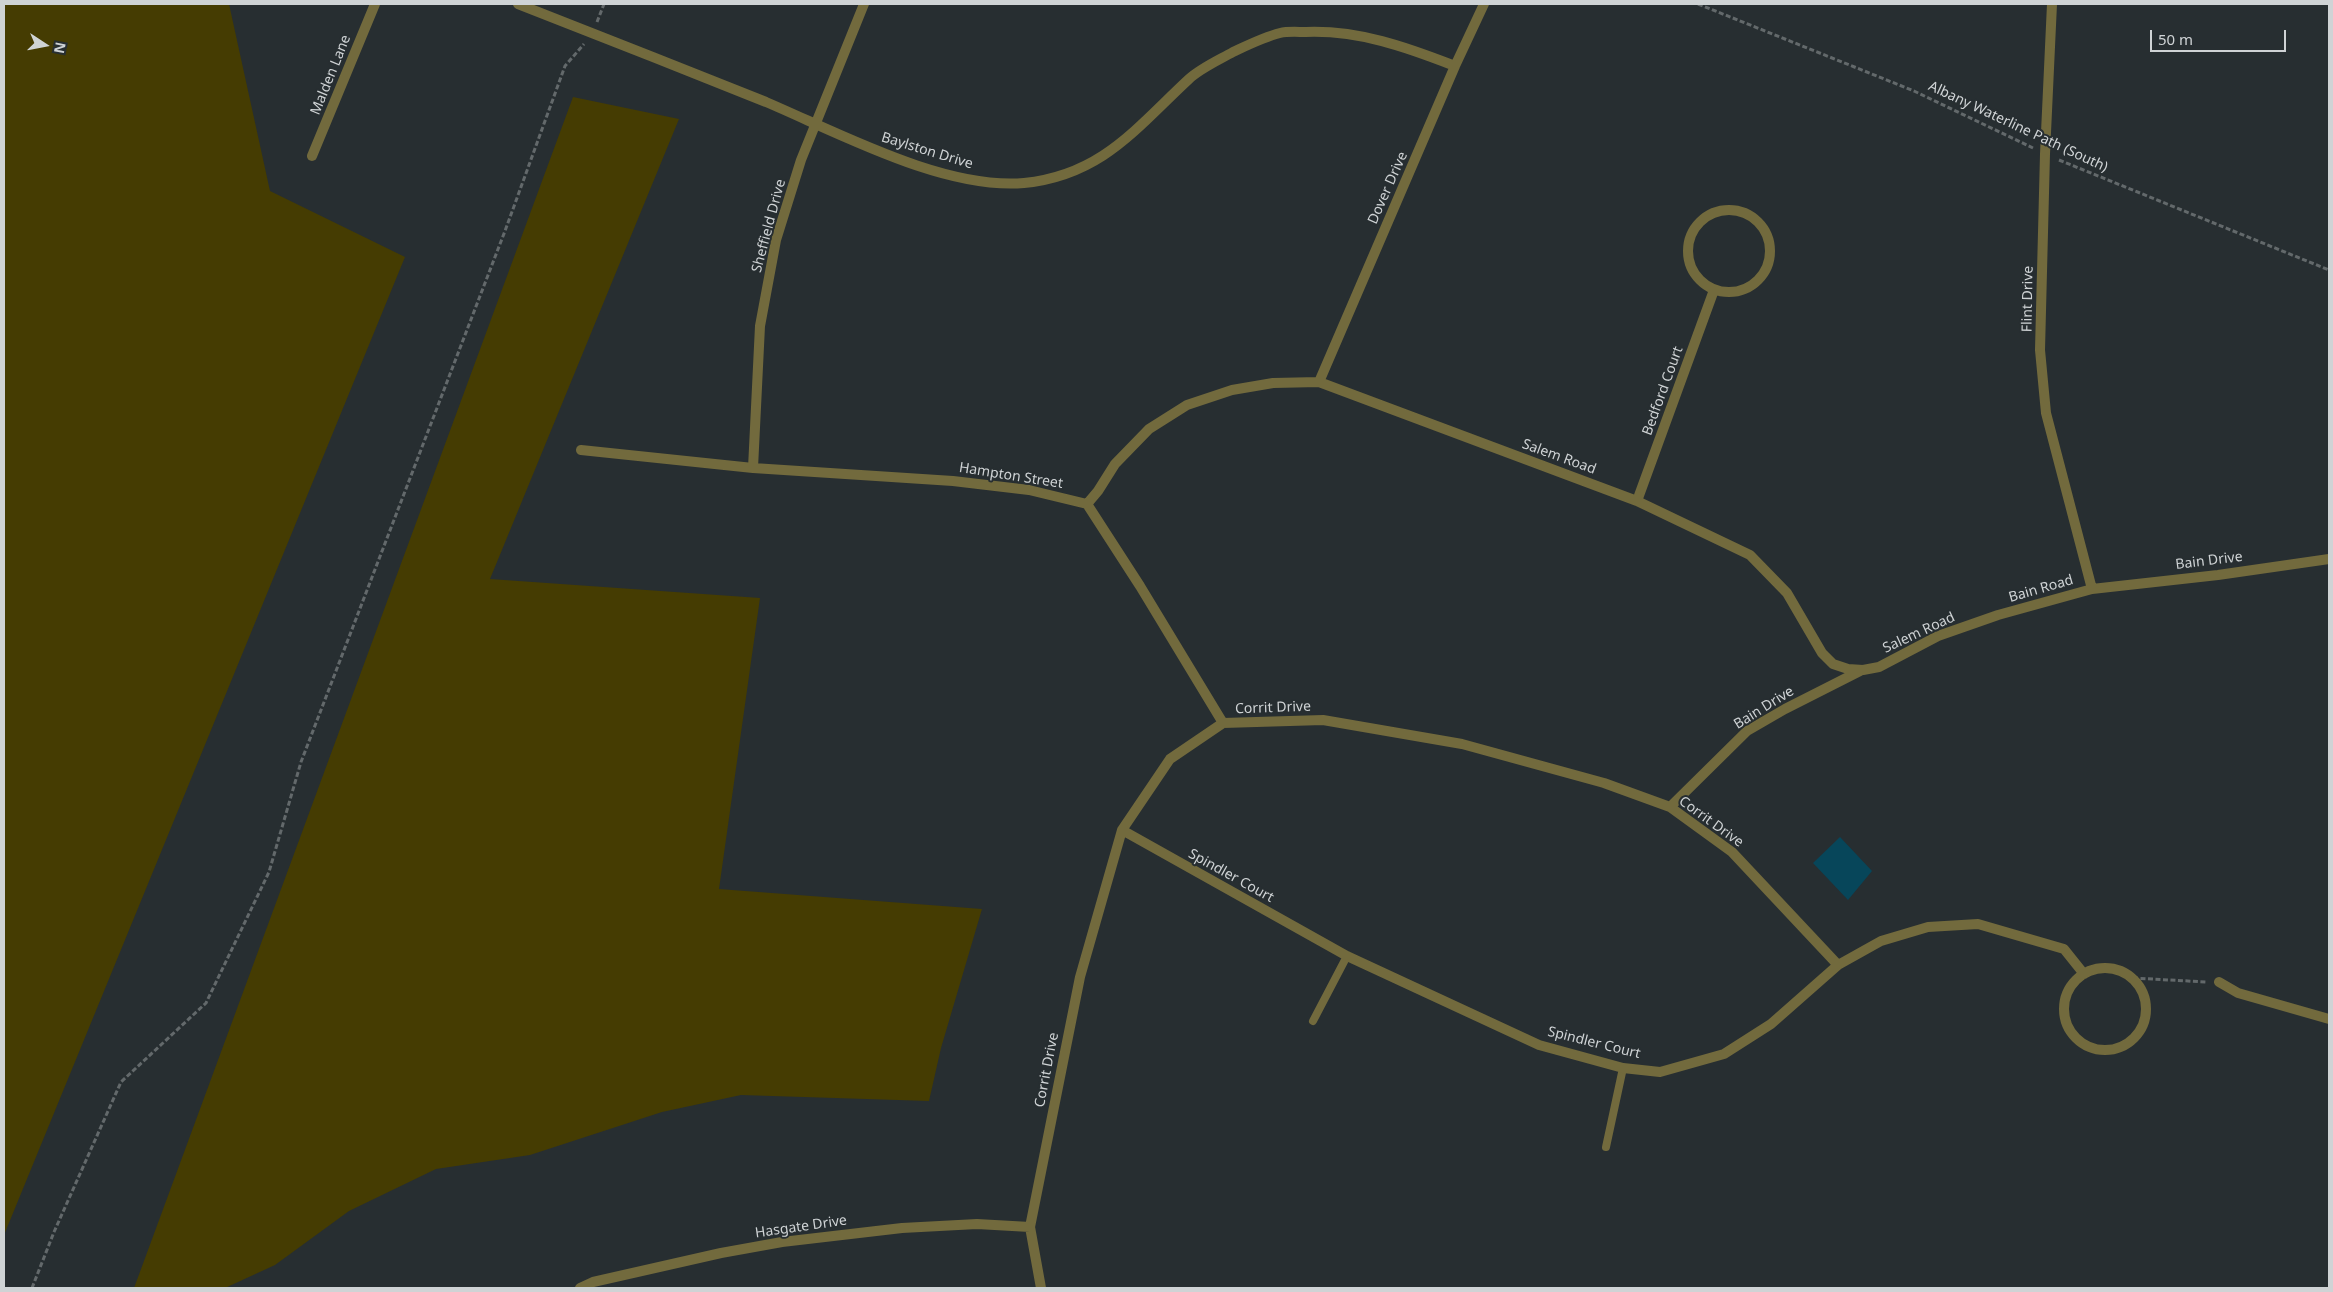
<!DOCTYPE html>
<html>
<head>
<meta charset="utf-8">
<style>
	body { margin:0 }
	#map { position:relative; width:2333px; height:1292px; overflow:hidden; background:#272e31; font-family:"Noto Sans",sans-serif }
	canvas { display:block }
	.frame { position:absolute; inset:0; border:5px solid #cfd3d5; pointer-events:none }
	.north { position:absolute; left:20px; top:20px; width:50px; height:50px; -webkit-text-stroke:4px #272e31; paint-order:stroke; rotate:101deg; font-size:14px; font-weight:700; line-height:20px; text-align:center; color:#cfd3d5 }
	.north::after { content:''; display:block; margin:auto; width:18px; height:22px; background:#cfd3d5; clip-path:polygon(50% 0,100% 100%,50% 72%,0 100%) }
	.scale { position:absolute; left:2150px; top:30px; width:136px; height:22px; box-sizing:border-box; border:2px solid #cfd3d5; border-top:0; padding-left:6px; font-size:15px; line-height:18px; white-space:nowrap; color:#cfd3d5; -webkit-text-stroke:4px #272e31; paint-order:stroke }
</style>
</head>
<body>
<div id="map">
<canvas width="2333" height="1292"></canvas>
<div class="frame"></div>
<div class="north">N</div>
<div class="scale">50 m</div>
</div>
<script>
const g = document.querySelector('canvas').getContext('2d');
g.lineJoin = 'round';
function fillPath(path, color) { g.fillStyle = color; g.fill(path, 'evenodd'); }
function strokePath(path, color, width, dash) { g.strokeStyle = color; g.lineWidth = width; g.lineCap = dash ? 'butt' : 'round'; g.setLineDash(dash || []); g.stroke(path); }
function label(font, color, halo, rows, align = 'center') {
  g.font = font + ' "Noto Sans",sans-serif'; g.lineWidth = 4; g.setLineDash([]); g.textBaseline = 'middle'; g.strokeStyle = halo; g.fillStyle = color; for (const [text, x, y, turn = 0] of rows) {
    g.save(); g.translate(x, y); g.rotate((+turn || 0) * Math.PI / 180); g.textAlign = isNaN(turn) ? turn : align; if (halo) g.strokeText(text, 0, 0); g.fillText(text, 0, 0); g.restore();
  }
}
fillPath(new Path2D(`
	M4 4H229L270 191 405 257 4 1235Z
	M573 97 679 119 490 579 760 598 719 889 982 909 941 1048 929 1101 741 1095 662 1112 530 1155 436 1169 349 1211 275 1265 225 1288H134Z`), '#453c02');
fillPath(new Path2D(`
	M1840 837 1872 871 1848 900 1813 863Z`), '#07465a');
strokePath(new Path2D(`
	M1698 4 1914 91 2033 148
	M597 22 604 4
	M2059 160 2329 270
	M2133 978 2206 982
	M32 1288 54 1232 121 1082 206 1003 269 872 301 762 505 231 565 66 584 44`), '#63696b', 3, [5, 2.5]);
strokePath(new Path2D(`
	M1313 1021 1347 956
	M1606 1147 1623 1068`), '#726a3d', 8);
strokePath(new Path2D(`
	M518 4C600 36 684 69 766 102 839 133 944 190 1024 183 1102 175 1136 128 1189 79 1201 68 1219 60 1233 52 1248 45 1264 37 1280 33 1288 31 1298 32 1306 32 1359 30 1406 47 1455 66
	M2052 4 2045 154 2040 350 2046 413 2092 589
	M312 156 375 4
	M1688 251a41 41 0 1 1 82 0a41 41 0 1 1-82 0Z
	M1319 382 1455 66 1484 4
	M581 450 753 468 953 481 1029 490 1087 504 1140 586 1223 723
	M753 468 760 326 776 240 801 160 864 4
	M1637 501 1714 290
	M1087 504 1098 491 1115 464 1149 429 1187 405 1232 390 1273 383 1319 382 1637 501 1750 555 1787 593 1822 653 1833 664 1848 669 1863 670 1879 667 1938 636 1998 615 2092 589 2218 575 2329 559
	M1670 807 1747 731 1785 709 1860 671
	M1122 830 1347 956 1539 1045 1623 1068 1660 1072 1724 1054 1771 1024 1838 965 1881 941 1928 927 1978 924 2064 949 2084 974
	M2064 1009a41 41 0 1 1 82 0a41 41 0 1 1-82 0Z
	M2219 982 2238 993 2329 1019
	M580 1288 593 1282 721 1253 782 1242 902 1228 977 1224 1030 1227
	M1041 1288 1030 1227 1080 977 1122 830 1170 759 1223 723 1323 720 1462 744 1604 783 1670 807 1732 852 1838 965`), '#726a3d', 10);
label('14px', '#cfd3d5', '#272e31', [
	["Malden Lane",331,75,-68],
	["Albany Waterline Path (South)",2018,127,25],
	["Baylston Drive",927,151,17],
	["Dover Drive",1388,188,-66],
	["Sheffield Drive",769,226,-75],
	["Flint Drive",2028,299,-89],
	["Bedford Court",1663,391,-70],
	["Salem Road",1559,457,20],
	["Hampton Street",1011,476,9],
	["Bain Drive",2209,561,-7],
	["Bain Road",2041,589,-16],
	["Salem Road",1919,633,-25],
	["Corrit Drive",1273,708,-2],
	["Bain Drive",1764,708,-32],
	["Corrit Drive",1711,822,36],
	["Spindler Court",1231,876,29],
	["Spindler Court",1594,1043,14],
	["Corrit Drive",1047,1070,-79],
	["Hasgate Drive",801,1227,-8]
]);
</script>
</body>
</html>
